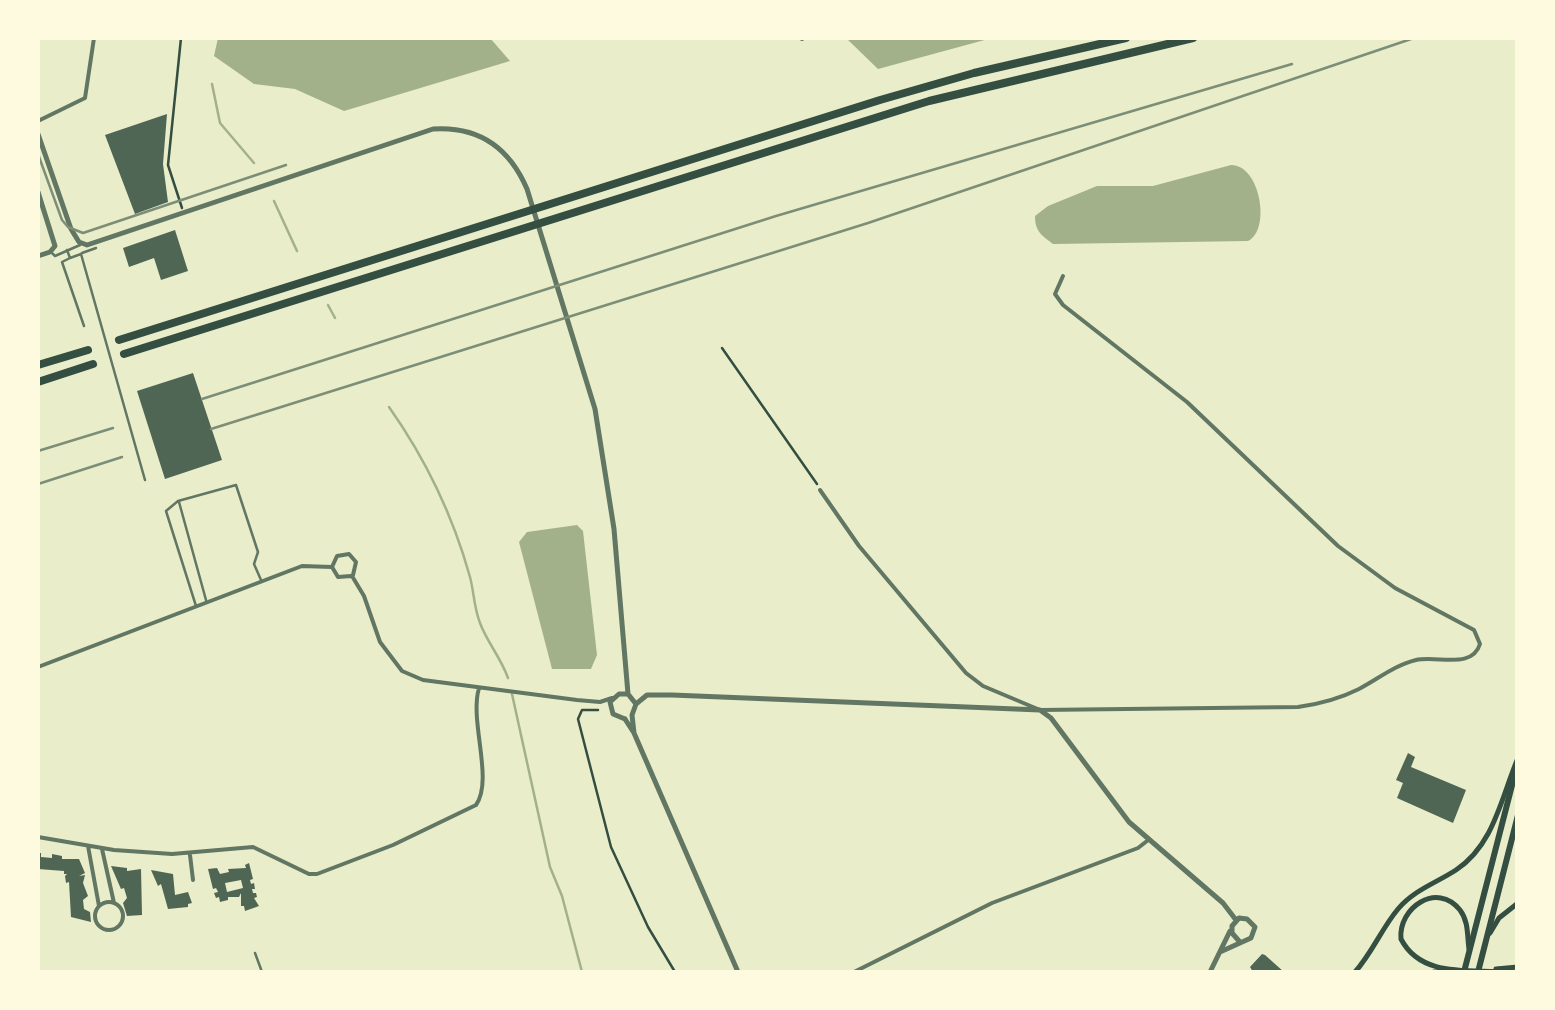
<!DOCTYPE html>
<html>
<head>
<meta charset="utf-8">
<style>
	body { margin:0 }
	#map { position:relative; width:1555px; height:1010px; overflow:hidden; background:#e9edc9; font-family:Manrope,sans-serif }
	canvas { display:block }
	.frame { position:absolute; inset:0; border:40px solid #fefae0; pointer-events:none }
</style>
</head>
<body>
<div id="map">
<canvas width="1555" height="1010"></canvas>
<div class="frame"></div>
</div>
<script>
const g = document.querySelector('canvas').getContext('2d');
g.lineJoin = 'round';
function fillPath(path, color) { g.fillStyle = color; g.fill(path, 'evenodd'); }
function strokePath(path, color, width, dash) { g.strokeStyle = color; g.lineWidth = width; g.lineCap = dash ? 'butt' : 'round'; g.setLineDash(dash || []); g.stroke(path); }
fillPath(new Path2D(`
	M218 38H490L510 61 344 111 295 89 254 84 214 56Z
	M846 38H992L878 69Z
	M1231 165C1261 165 1271 231 1248 241L1053 244C1041 235 1035 231 1035 216L1048 206 1097 186H1153Z
	M577 525 583 531 597 655 591 669H552L519 542 527 532Z`), '#a3b18a');
strokePath(new Path2D(`
	M212 84 220 123 254 163
	M274 201 297 251
	M328 305 335 318
	M389 407C425 458 453 516 470 577 474 592 474 608 480 623 487 642 501 658 508 678
	M512 694 550 867 562 896 582 972`), '#a3b18a', 2.5);
fillPath(new Path2D(`
	M167 114 163 164 168 202 135 214 105 135Z
	M175 230 188 271 161 280 154 258 129 267 123 248Z
	M193 373 222 460 165 479 137 391Z
	M1408 753 1415 757 1411 767 1466 790 1453 823 1397 798 1403 783 1396 780Z
	M38 853H41V857L52 858V854L62 856V859H79L85 873 79 876 85 875 83 883 88 896 83 900 84 909 90 912 91 922 71 917 69 882 66 883 65 876 67 874H64V871L38 869Z
	M249 863 253 879 250 880 251 884 254 883 255 889H252L253 893H256L257 897 254 898 259 906 245 911 244 906H241V893L239 897H228V900L220 902 219 897 216 898 214 893 218 892 216 888 213 889 208 869 217 868 220 874 229 872 228 869 246 868 245 865ZM241 880 243 888 227 892 225 883Z
	M111 866 127 868V871L141 869 142 915 127 916 123 903 127 898 124 888 121 889Z
	M151 870 173 874 175 895 188 892 192 903 188 904V907L168 909 161 884 158 886Z
	M1262 954 1265 955 1284 972H1253L1250 967Z`), '#4f6655');
strokePath(new Path2D(`
	M181 38 168 165 182 208
	M722 348 817 484
	M598 710H582L578 719 611 847 648 927 675 972`), '#344e41', 2.5);
strokePath(new Path2D(`
	M179 502 206 600
	M196 606 166 511 178 501 236 485 258 552 254 564 261 580
	M255 953 262 972`), '#617663', 2.5);
strokePath(new Path2D(`
	M67 250 70 258 62 262 84 326
	M52 253 55 256 80 245
	M82 253 96 248
	M70 258 81 254 145 480`), '#617663', 2.5);
strokePath(new Path2D(`
	M800 38 802 39
	M38 121 85 98 94 38
	M820 490 859 546 966 673 983 686 1040 710 1298 707C1320 704 1339 699 1359 689 1378 679 1395 665 1416 660 1437 655 1472 670 1480 644L1474 630 1395 588 1338 546 1187 402 1063 305 1055 294 1063 276
	M332 567 337 556 349 554 356 562 353 575
	M332 567 338 577 351 576
	M352 576 364 596 380 642 402 671 423 680 577 700 600 702 612 698
	M38 667 302 566 332 567
	M38 837 114 850 172 854 253 847 309 874H317L393 845 476 805C494 779 469 721 479 688
	M88 846 99 906
	M102 849 114 903
	M190 855 193 880
	M95 916a14 14 0 1 1 28 0a14 14 0 1 1-28 0Z
	M854 972 992 903 1138 848 1147 841`), '#617663', 4);
strokePath(new Path2D(`
	M38 134 71 229 79 242 87 245 433 129C479 126 509 147 527 189L595 409 614 529 628 694 636 704 632 715 634 733
	M38 192 55 246 50 252 38 256
	M636 704 647 695H672L1040 710 1051 718 1129 822 1223 903 1236 920
	M625 719 634 733 738 972
	M625 719 613 714 610 702 619 694H628
	M1220 952 1251 938 1255 927 1247 919 1239 918 1232 926V933L1239 941
	M1210 972 1230 931`), '#617663', 5);
strokePath(new Path2D(`
	M1490 933 1499 918 1518 903
	M1469 949C1467 936 1469 922 1460 910 1437 881 1398 908 1401 939 1421 978 1470 969 1506 972
	M1496 969 1518 967
	M1355 972C1372 953 1382 928 1398 909 1414 890 1436 883 1456 870 1494 845 1501 798 1518 758
	M1434 972 1452 971`), '#344e41', 5);
strokePath(new Path2D(`
	M1464 972 1518 762
	M1478 972 1518 815`), '#344e41', 6);
strokePath(new Path2D(`
	M119 340 880 100 974 73 1126 38
	M124 354 929 101 1193 38
	M38 365 88 350
	M38 382 93 364`), '#344e41', 8);
strokePath(new Path2D(`
	M38 154 62 220 68 227 83 233 286 165`), '#7c8e77', 2.5);
strokePath(new Path2D(`
	M202 399 776 216 1292 64
	M211 429 868 223 1414 38
	M38 451 113 428
	M38 484 122 457`), '#7c8e77', 2.5);
</script>
</body>
</html>
